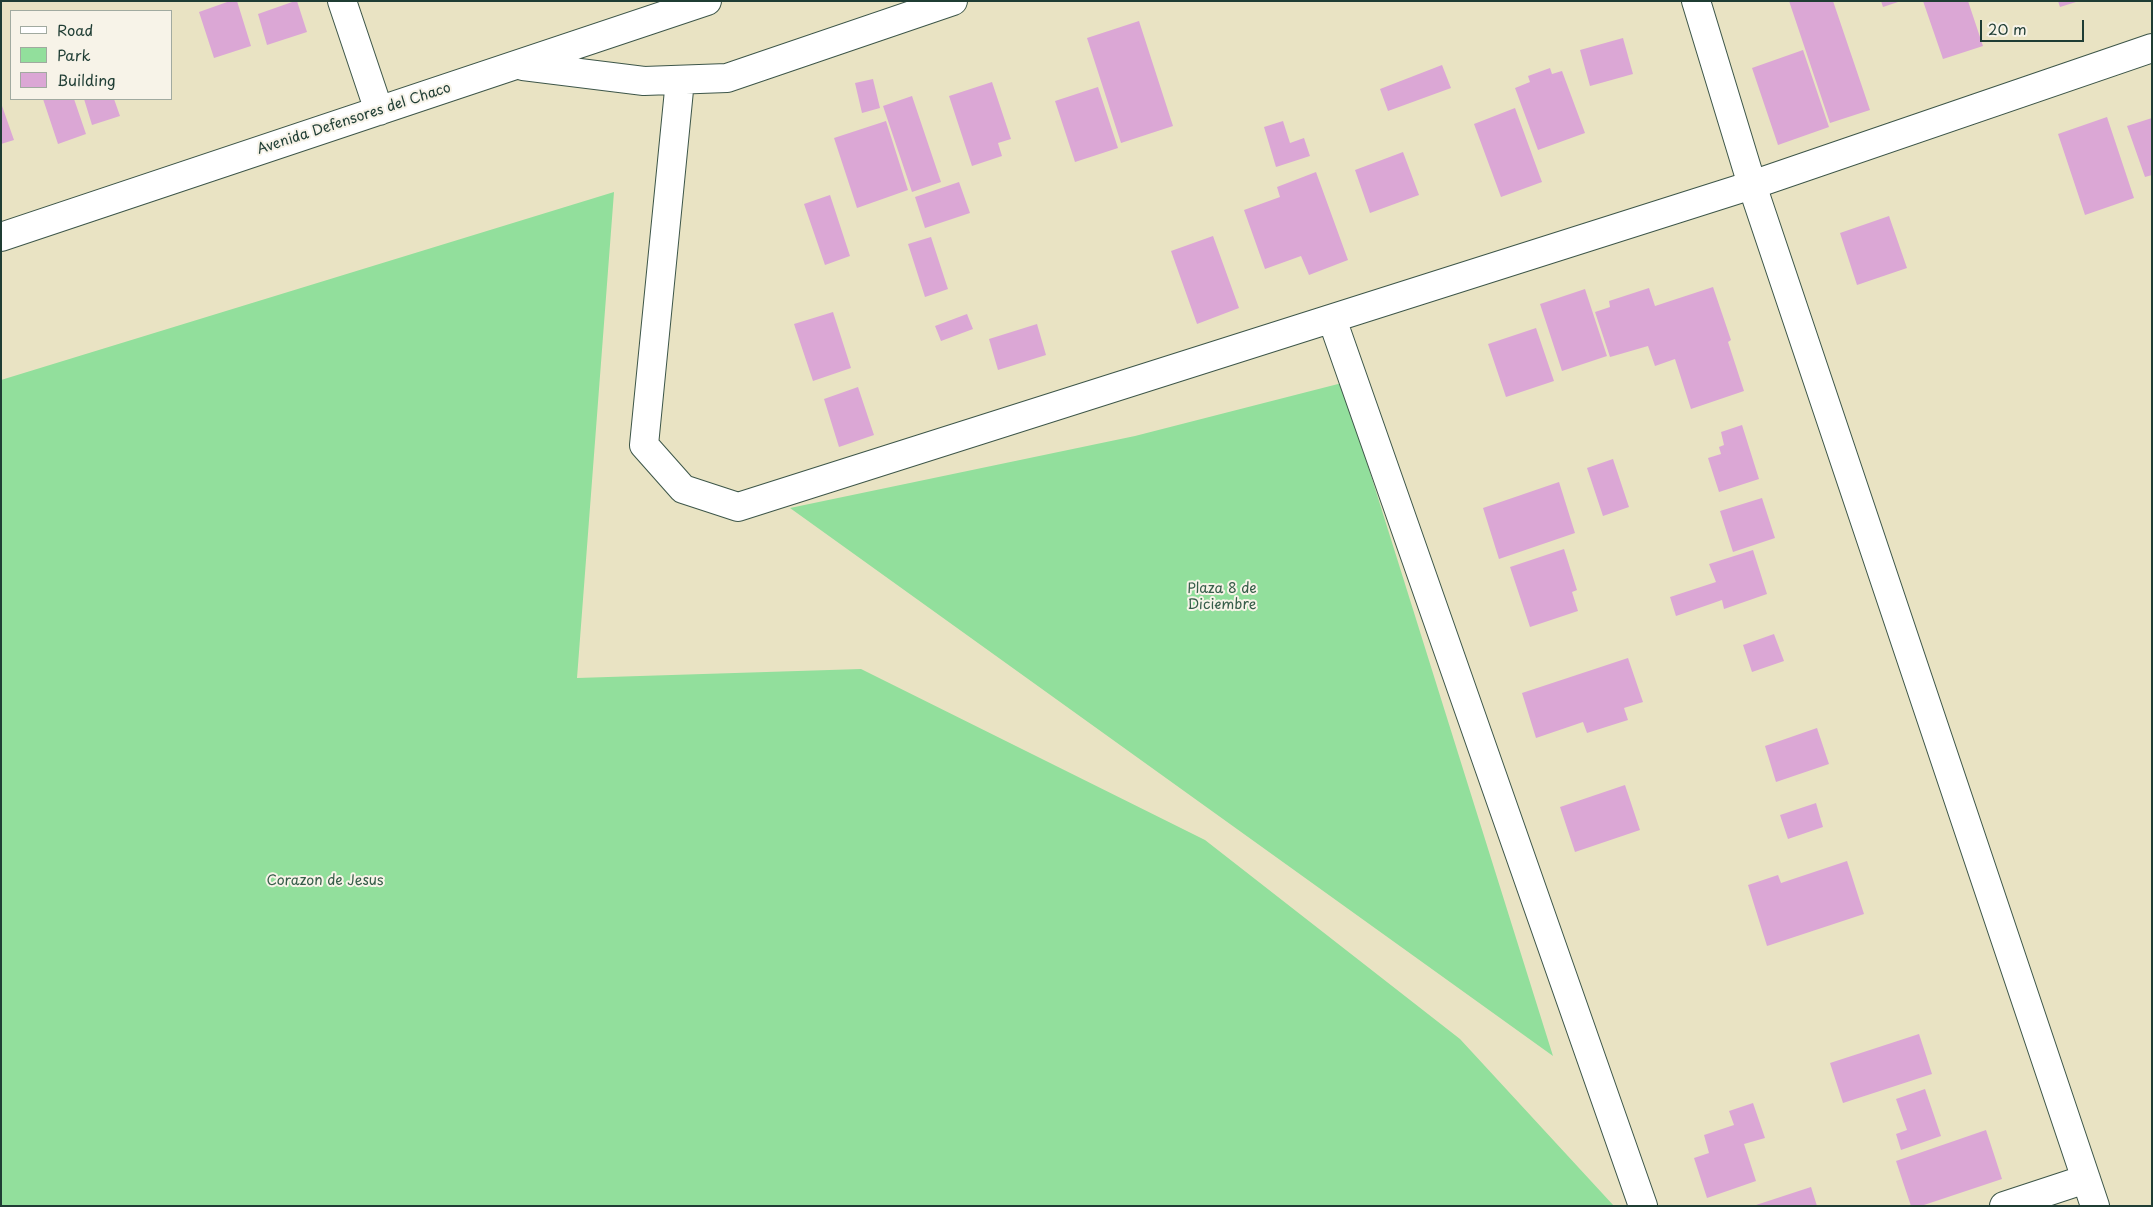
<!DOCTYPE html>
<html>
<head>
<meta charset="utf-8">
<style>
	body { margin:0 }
	#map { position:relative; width:2153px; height:1207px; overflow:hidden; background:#e9e3c3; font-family:"Playpen Sans",sans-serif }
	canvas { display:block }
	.frame { position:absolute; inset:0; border:2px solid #1f3d34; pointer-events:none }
	.legend { position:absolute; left:10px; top:10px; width:162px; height:90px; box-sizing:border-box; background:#f7f3e8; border:1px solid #a1aaa0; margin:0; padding:6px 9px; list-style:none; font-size:15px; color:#1f3d34 }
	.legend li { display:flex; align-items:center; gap:10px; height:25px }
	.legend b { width:25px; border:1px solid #a1aaa0 }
	.scale { position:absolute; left:1980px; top:20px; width:104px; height:22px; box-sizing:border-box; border:2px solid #1f3d34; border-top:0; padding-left:6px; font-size:15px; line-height:18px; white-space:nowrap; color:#1f3d34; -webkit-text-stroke:4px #f7f3e8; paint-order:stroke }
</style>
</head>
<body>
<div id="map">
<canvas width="2153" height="1207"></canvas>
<div class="frame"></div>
<ul class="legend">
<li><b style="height:6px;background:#fff"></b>Road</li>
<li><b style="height:14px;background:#92df9c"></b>Park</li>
<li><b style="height:14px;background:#dba7d5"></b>Building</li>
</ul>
<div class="scale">20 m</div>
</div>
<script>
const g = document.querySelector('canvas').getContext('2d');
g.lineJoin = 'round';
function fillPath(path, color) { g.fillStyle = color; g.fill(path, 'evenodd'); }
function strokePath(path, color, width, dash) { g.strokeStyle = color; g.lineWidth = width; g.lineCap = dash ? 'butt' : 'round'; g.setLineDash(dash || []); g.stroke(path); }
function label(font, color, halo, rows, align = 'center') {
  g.font = font + ' "Playpen Sans",sans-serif'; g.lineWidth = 4; g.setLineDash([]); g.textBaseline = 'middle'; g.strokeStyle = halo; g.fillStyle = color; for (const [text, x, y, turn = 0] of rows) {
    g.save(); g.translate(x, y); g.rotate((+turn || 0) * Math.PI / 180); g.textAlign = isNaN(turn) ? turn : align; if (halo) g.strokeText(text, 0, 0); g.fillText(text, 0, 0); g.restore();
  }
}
fillPath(new Path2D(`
	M614 192 577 678 861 669 1205 840 1460 1039 1614 1206H1V380Z
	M1342 383 1553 1056 790 508 1135 436Z`), '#92df9c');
fillPath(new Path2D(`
	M230 1H237L251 46 214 58 199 12Z
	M295 1H297L307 32 267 45 258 14Z
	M1789 1H1833L1870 110 1830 123Z
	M1881 1H1898V2L1883 7Z
	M1923 1H1968L1983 46 1943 59Z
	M2058 1H2076V2L2060 7Z
	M1139 21 1173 126 1121 143 1087 38Z
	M1623 38 1633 74 1590 86 1580 50Z
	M1803 50 1829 127 1778 145 1752 68Z
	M1442 65 1451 88 1388 111 1380 89Z
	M1550 68 1552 74 1562 71 1585 133 1538 150 1515 88 1530 82 1528 76Z
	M873 79 880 108 862 113 855 83Z
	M992 82 1011 139 998 143 1002 156 972 166 949 96Z
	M1098 87 1118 148 1075 162 1055 101Z
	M912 96 941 182 912 192 883 106Z
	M43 99H74L86 134 58 144Z
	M84 99H114L120 116 92 125Z
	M1 103 14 140 1 144Z
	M1515 108 1542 182 1501 197 1474 124Z
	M2107 117 2134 198 2085 215 2058 134Z
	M2152 118V175L2145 177 2127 126Z
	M886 121 908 190 857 208 834 138Z
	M1283 121 1290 143 1304 138 1310 156 1276 167 1264 127Z
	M1403 152 1419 195 1370 213 1355 170Z
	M1316 172 1348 260 1309 275 1301 256 1265 269 1244 210 1280 197 1277 187Z
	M959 182 970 213 925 228 915 197Z
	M830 195 850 256 825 265 804 204Z
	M1889 216 1907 268 1857 285 1840 233Z
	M1213 236 1239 308 1197 324 1171 251Z
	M931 237 948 289 925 297 908 244Z
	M1713 287 1731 340 1728 342 1744 391 1691 409 1675 359 1655 366 1648 346 1610 357 1595 312 1610 307 1609 301 1649 288 1655 306Z
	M1585 289 1607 356 1562 371 1540 304Z
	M833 312 851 368 813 381 794 324Z
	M967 314 973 329 941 341 935 326Z
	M1037 324 1046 355 998 370 989 339Z
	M1536 328 1554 381 1506 397 1488 344Z
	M858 387 874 435 839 447 824 399Z
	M1742 425 1759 479 1719 492 1708 458 1721 454 1719 447 1724 445 1721 432Z
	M1613 459 1629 507 1603 516 1587 468Z
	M1559 482 1575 533 1499 559 1483 508Z
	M1762 498 1775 538 1733 552 1720 511Z
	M1564 549 1577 590 1572 592 1578 611 1530 627 1510 567Z
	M1753 550 1767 594 1724 609 1722 600 1676 616 1670 597 1716 582 1709 564Z
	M1774 634 1784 661 1752 672 1743 645Z
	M1628 658 1643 702 1624 708 1628 720 1587 733 1583 722 1536 738 1522 693Z
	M1817 728 1829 764 1776 782 1765 746Z
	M1625 785 1640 830 1575 852 1560 807Z
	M1816 803 1823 827 1788 839 1780 815Z
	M1847 861 1864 914 1767 946 1748 885 1778 875 1781 883Z
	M1919 1034 1932 1074 1843 1103 1830 1063Z
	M1925 1089 1941 1136 1901 1150 1896 1134 1907 1130 1896 1099Z
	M1753 1103 1765 1138 1744 1144 1756 1181 1707 1198 1694 1158 1709 1153 1704 1135 1734 1125 1729 1111Z
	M1986 1130 2002 1179 1921 1206H1911L1896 1161Z
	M1811 1187 1817 1206H1756V1205Z`), '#dba7d5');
const minor = new Path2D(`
	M342 1 379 111
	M1696 1 1752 185 2095 1206
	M523 66 644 81 727 78 953 1
	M680 80 644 445 683 489 738 507 1752 185 2152 48
	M1 237 707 1
	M1332 319 1643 1206
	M2004 1206 2086 1179`);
strokePath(minor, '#3d5649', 30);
strokePath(minor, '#fff', 28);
label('14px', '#1f3d34', '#f7f3e8', [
	["Avenida Defensores del Chaco",354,119,-18]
]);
label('14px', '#365d49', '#f7f3e8', [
	["Plaza 8 de",1222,589],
	["Diciembre",1222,605],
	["Corazon de Jesus",325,881]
]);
</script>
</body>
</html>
